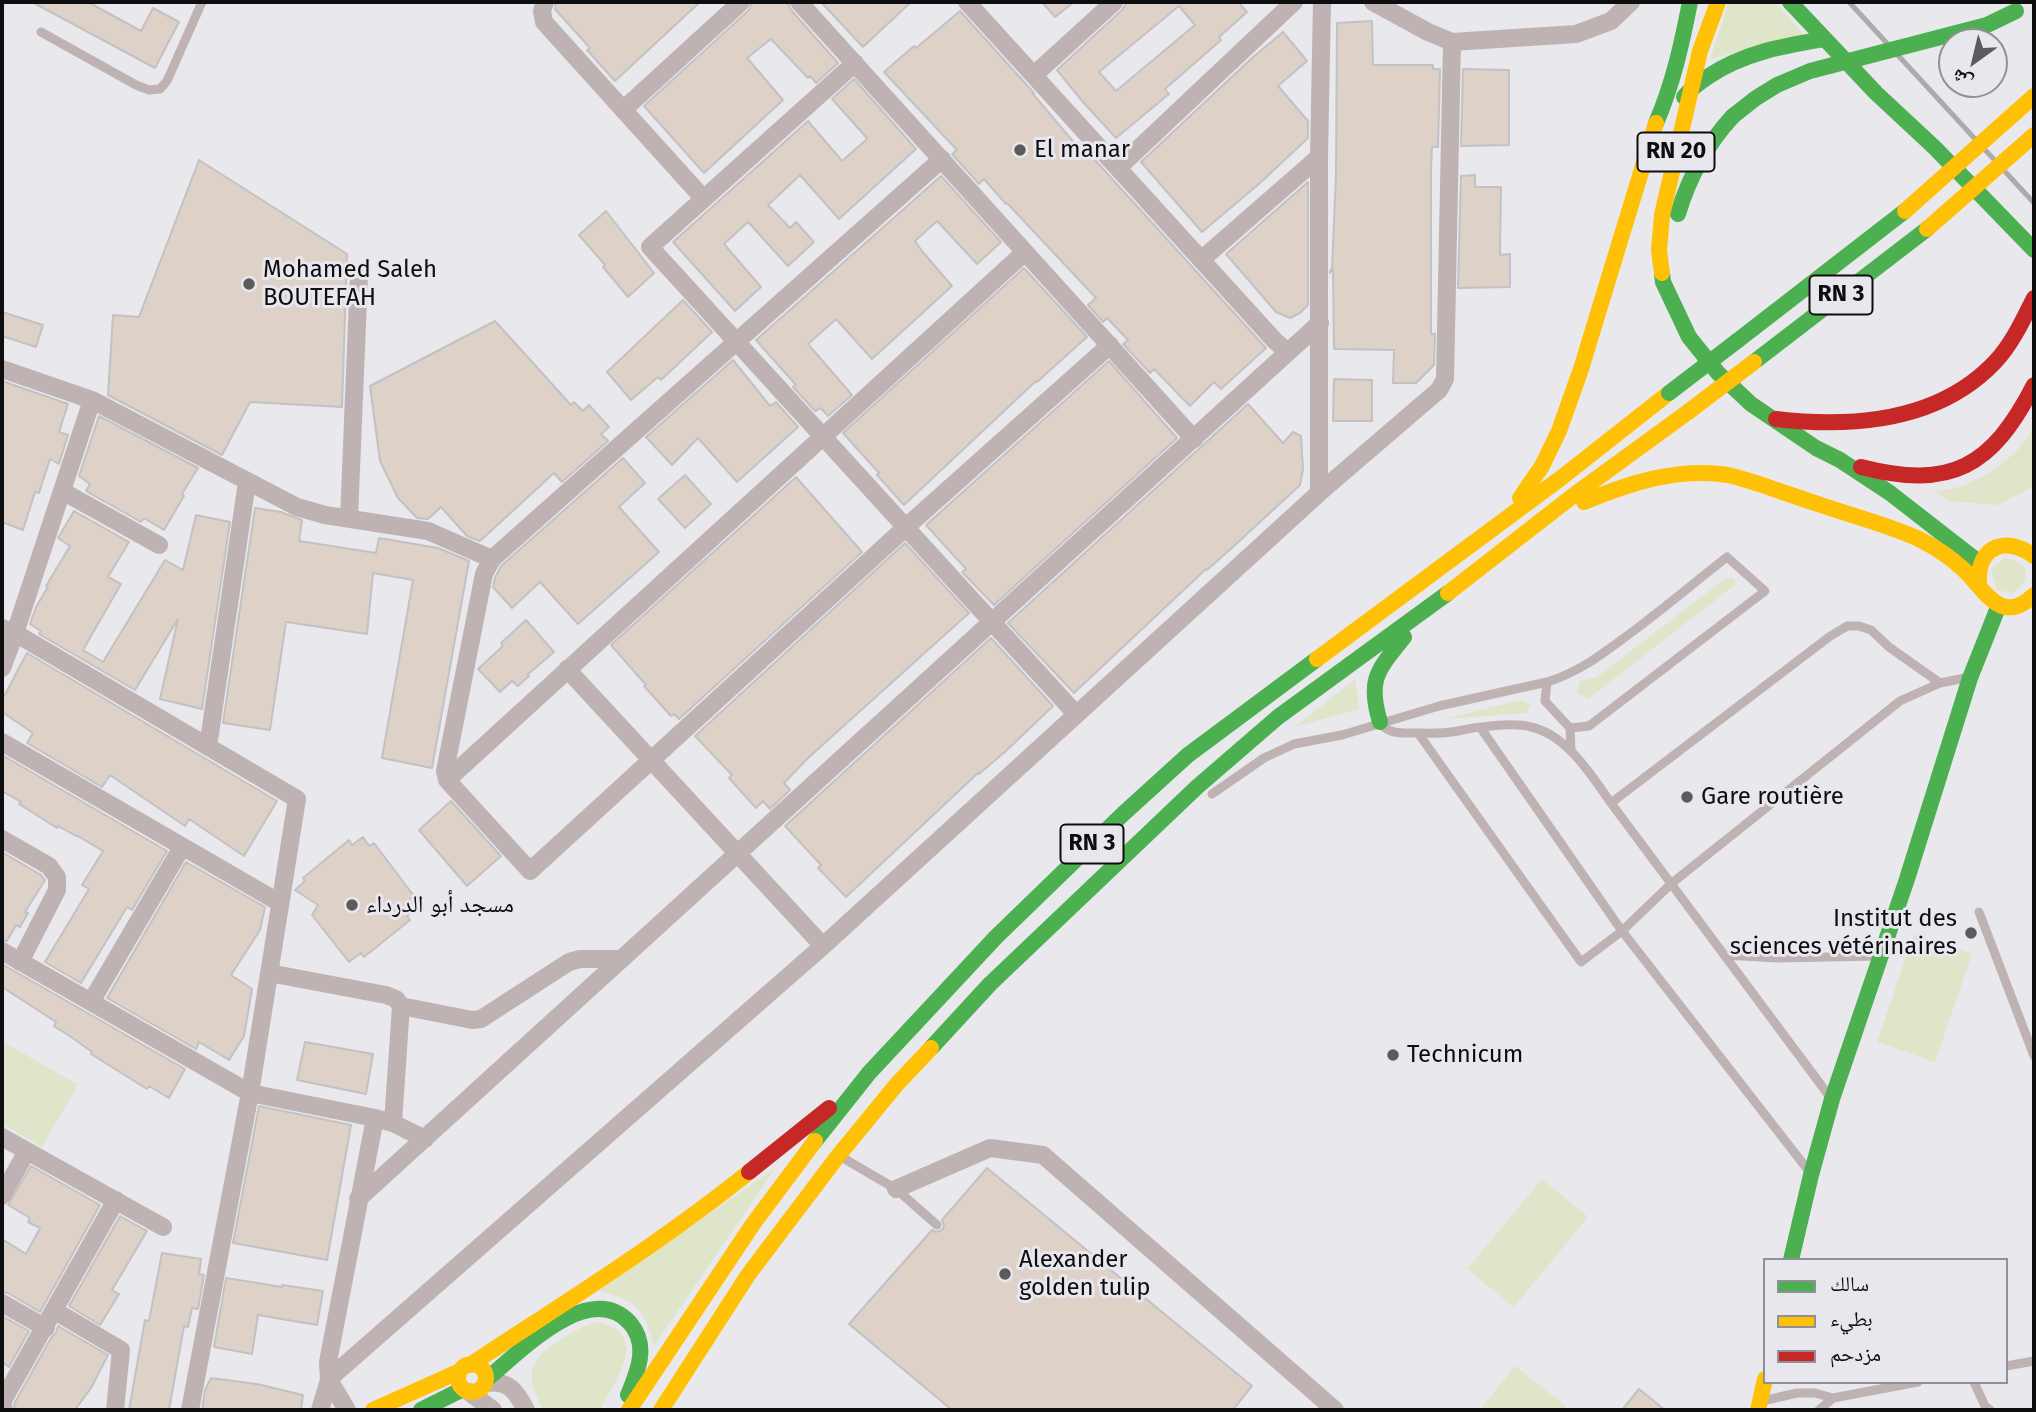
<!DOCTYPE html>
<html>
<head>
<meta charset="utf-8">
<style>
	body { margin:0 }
	#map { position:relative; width:2036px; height:1412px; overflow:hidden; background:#e9e8ed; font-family:"Fira Sans","Noto Naskh Arabic",sans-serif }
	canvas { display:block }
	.frame { position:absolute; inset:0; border:4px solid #0e0e10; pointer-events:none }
	.legend { position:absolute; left:1763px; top:1258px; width:245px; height:126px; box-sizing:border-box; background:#e8e7ee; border:2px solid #919095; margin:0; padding:9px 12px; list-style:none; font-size:21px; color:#0e0e10 }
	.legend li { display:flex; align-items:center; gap:14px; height:35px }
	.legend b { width:35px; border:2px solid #919095 }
	.north { position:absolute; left:1938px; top:28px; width:70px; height:70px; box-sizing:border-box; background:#e8e7ee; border:2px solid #919095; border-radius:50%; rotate:214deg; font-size:19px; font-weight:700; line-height:28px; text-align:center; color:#0e0e10 }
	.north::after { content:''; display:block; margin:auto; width:24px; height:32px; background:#5b5a5d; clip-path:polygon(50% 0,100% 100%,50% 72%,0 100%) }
</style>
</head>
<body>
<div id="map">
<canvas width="2036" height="1412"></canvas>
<div class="frame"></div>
<ul class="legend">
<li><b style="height:9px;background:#4caf50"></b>سالك</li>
<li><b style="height:9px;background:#ffc107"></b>بطيء</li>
<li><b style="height:9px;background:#c62828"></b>مزدحم</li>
</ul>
<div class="north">ش</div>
</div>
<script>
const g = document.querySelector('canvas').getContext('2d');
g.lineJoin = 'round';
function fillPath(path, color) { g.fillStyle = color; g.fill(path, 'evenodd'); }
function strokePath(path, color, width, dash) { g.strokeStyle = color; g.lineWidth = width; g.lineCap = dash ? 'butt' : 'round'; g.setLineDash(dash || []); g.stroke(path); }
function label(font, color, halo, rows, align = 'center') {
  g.font = font + ' "Fira Sans","Noto Naskh Arabic",sans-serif'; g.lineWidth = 6; g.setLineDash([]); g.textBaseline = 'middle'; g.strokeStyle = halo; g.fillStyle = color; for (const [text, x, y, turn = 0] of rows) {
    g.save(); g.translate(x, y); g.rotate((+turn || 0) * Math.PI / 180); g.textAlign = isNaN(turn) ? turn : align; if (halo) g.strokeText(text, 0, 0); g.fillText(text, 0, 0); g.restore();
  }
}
fillPath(new Path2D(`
	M1729 2H1775L1804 35 1710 59Z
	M2034 427V485L2033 487 1997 505 1950 501 1935 492C1945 490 1957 488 1967 484 1993 473 2021 452 2034 427Z
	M2005 558C2009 559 2018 561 2021 564 2033 574 2021 587 2013 593L1997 590 1991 569Z
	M1726 578H1734L1736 584 1588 699 1577 693 1580 681 1597 677Z
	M1355 679 1359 709 1295 727Z
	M1521 700 1530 704 1527 713 1444 719Z
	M1914 934 1972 954 1935 1062 1877 1042Z
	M2 1041 78 1085 42 1147 2 1124Z
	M775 1168 654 1346C645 1309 636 1300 599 1291Z
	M1542 1179 1588 1217 1514 1307 1467 1269Z
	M595 1322C653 1332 615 1380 600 1410H542C539 1400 530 1384 532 1373 534 1350 575 1330 595 1322Z
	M1515 1366 1566 1406 1563 1410H1480Z`), '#dee5c8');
const building = new Path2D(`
	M32 2H88L141 31 153 8 179 22 155 68Z
	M556 2H700L615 81 587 50 590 48 555 9Z
	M752 2H787L791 10 838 63 816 83 810 76 808 78 771 39 747 58 783 100 704 173 644 106 749 10Z
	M821 2H911L863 47Z
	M1042 2H1074L1055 17Z
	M1127 2H1238L1247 12 1219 37 1221 40 1165 89 1169 94 1116 138 1083 102 1057 70 1122 10ZM1179 6 1195 25 1116 91 1099 72Z
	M960 11 1034 93 1033 94 1082 152 1085 149 1266 348 1221 389 1214 382 1190 406 1154 369 1150 373 1123 344 1128 340 1107 318 1103 322 1088 305 1096 298 1007 203 1006 204 984 179 979 184 952 154 957 150 884 72 914 46 916 48Z
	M1372 21 1373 65H1433V69H1440L1438 147H1432L1431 171V334H1435L1434 365 1416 383H1393L1394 350 1334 349 1333 269 1330 273V270H1332L1336 174 1337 23Z
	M1283 32 1307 61 1278 86 1308 121V138L1260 183 1202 232 1141 162 1252 58Z
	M1463 69 1509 70V145L1461 146Z
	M854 79 916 149 839 219 800 175 768 205 790 228 796 222 814 242 788 266 748 222 724 244 761 287 735 311 673 242 808 121 842 161 866 140 867 138 832 99Z
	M199 160 347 254 342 407 250 402 222 455 108 395 113 315 139 317Z
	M1475 175V187H1501L1500 255 1510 254V287L1458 288 1461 176Z
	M941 176 1001 242 977 264 937 221 915 241 922 251 952 286 872 359 836 319 834 321 808 344 852 395 828 416 821 408 815 411 793 387 796 385 756 340Z
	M1308 182V305L1300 313 1290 318 1276 312 1226 254Z
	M606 211 654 273 628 297 603 267 605 265 579 235Z
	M1024 268 1087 337 1037 382 1036 381 904 505 877 475 879 473 843 433Z
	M683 300 712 332 661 380 658 377 631 400 607 372Z
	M2 312 43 325 36 347 2 336Z
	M495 321 571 405 574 402 583 411 589 405 609 427 601 434 608 441 562 482 554 473 480 541 467 536 441 507 428 519 417 518 398 498 380 461 370 386Z
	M733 360 770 406 776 402 798 427 737 482 698 438 672 465 646 437Z
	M1109 361 1177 438 994 605 962 572 966 569 926 525Z
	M1334 379 1372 380V421H1333Z
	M2 381 68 404 59 432 68 435 59 464 50 459 39 493 35 492 23 530 2 522Z
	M1248 404 1283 443 1293 432 1301 436 1303 469 1300 485 1234 546 1207 570 1206 569 1074 693 1008 623Z
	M99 416 198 468 182 494 184 496 164 530 144 518 141 522 86 491 90 484 79 476Z
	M623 458 645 483 619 507 659 552 578 624 540 582 512 608 493 587 495 578 501 566Z
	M685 475 711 504 685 528 658 499Z
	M796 477 862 552 679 719 674 714 671 716 644 686 646 685 611 645Z
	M255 508 281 512 302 520 299 541 376 553 379 538 438 548 469 561 432 768 382 758 413 580 373 573 367 634 286 622 270 730 223 723Z
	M74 511 129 542 108 577 121 584 83 650 103 662 165 560 183 570 196 515 230 522 202 709 160 699 178 619 135 690 39 634 41 631 30 624 36 607 48 587 46 586 70 546 58 538Z
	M905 543 969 613 808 758 784 783 790 790 770 809 763 801 756 808 729 778 732 775 695 736Z
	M526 620 554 652 528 674 529 676 518 686 512 681 500 692 478 669 503 646 501 643Z
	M991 638 1053 706 1006 751 979 774 978 773 846 897 818 868 821 865 785 826Z
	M27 653 277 801 244 856 189 819 185 826 110 775 102 787 27 743 33 733 2 712V700Z
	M2 755 167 851 132 910 127 907 81 983 45 962 89 889 82 885 103 851 76 835V836L58 826 57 828 19 804 21 802 2 791Z
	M451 801 501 856 467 886 419 830Z
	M363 837 369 846 374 843 414 896 409 900 416 908 407 916 410 920 364 957 361 953 349 962 312 915 318 905 295 890 305 881 303 878 349 840 352 845Z
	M2 852 41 875 45 880 25 912 28 913 20 927 16 925 7 941 2 940Z
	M186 862 265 907 260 930 231 975 252 989 244 1036 229 1060 199 1042 196 1049 107 998Z
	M2 964 185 1069 169 1098 149 1086 147 1089 91 1054 92 1052 74 1039 54 1026 56 1022 2 987Z
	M305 1042 373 1054 366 1094 297 1080Z
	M259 1106 351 1125 327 1260 233 1243Z
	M31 1166 100 1205 40 1312 8 1293 2 1292V1239L26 1254 40 1228 28 1222 30 1218 8 1205Z
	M987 1168 1252 1386 1233 1410H952L849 1324 932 1230 936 1232 942 1230 944 1226 942 1220Z
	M120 1216 147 1231 112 1290 119 1294 100 1325 69 1306Z
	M162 1253 201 1259 199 1274 204 1275 198 1309 192 1308 188 1327 184 1326 169 1410H129L145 1320 149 1321Z
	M226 1278 282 1287V1285L323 1291 317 1325 258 1315 252 1354 214 1347Z
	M2 1316 29 1331 9 1367 2 1362Z
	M58 1326 108 1355 91 1388 75 1410H15L14 1404 51 1338 56 1333Z
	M211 1378 257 1384 303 1395 301 1410H202L205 1390Z
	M1639 1389 1665 1410H1622Z`);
fillPath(building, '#ddd1c8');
strokePath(building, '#c2c1c3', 2);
strokePath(new Path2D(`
	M41 32 136 85 149 90 160 89 167 81 202 2
	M1547 682C1580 672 1605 652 1632 632 1664 608 1695 582 1727 557L1765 591 1589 726 1570 728
	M1383 726C1391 734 1403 733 1414 733 1426 733 1439 734 1451 732 1462 731 1472 727 1483 727 1498 725 1516 723 1531 727 1567 735 1591 775 1611 803L1830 1097
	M1480 727 1622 931 1808 1170
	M1418 733 1581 962 1622 931 1672 883 1900 701 1940 683 1965 678
	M1212 794 1264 758 1294 744 1342 735 1439 706 1547 682 1545 701 1570 728 1571 751
	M1611 803 1829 637 1847 626H1859L1871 630 1889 647 1940 683
	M1979 912 2034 1056
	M1724 955 1778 958 1879 956
	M843 1158 896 1189 937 1225
	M2006 1366 2034 1361
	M1974 1382 1985 1406 1990 1410
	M1762 1401 1797 1393H1815L1833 1398 1918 1382
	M1819 1410 1833 1398`), '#beb2b2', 9);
strokePath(new Path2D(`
	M545 2 542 11 544 22 703 198
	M799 2 1194 439
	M967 2 1275 341 1288 352
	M1373 2 1428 32 1452 42 1576 34 1611 21 1631 2
	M855 63 650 247 1076 714
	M1034 75 1114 2
	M623 110 741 2
	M942 159 492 559 484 574 445 771 447 780 530 871 905 528 1110 345
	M1118 168 1294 2
	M1201 260 1319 157
	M2 369 92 400 297 507 325 515 428 531 492 559
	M62 491 159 545
	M1319 493V157L1322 2
	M349 518 359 275
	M2 628 15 633 297 799 250 1093 190 1410
	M2 668 15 633 92 400
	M567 669 823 946
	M2 742 280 903
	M208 747 247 482
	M447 780 1025 252
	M2 839 49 866 57 877V890L20 962
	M2 951 250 1093 375 1118 393 1123 425 1139
	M269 973 386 995 396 999 401 1006 393 1123
	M91 1002 182 847
	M401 1006 472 1020 481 1019 569 962 580 959H620
	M2 1137 163 1227
	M896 1189 990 1148 1043 1155 1335 1410
	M2 1196 27 1151
	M358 1199 1320 323
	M2 1303 46 1328
	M55 1311 121 1350 115 1410
	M486 1383C509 1380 516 1391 526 1410
	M469 1392 493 1410
	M4 1410 2 1402 116 1200
	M320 1410 329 1380 339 1370 823 946 1319 493 1439 390 1445 379 1452 42
	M347 1410 329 1380 328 1362 375 1118`), '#beb2b2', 18);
strokePath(new Path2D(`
	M1790 2 1876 93 1935 148 2034 250
	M1684 97C1691 88 1700 82 1709 76 1745 52 1784 46 1825 39
	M1656 123C1673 84 1682 43 1690 2
	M1678 214C1689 177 1707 144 1733 116
	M1662 273 1663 282 1689 337 1718 373 1751 404 1816 448 1840 460 1890 493 1980 563
	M1737 341 1905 211
	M1754 362 1927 229
	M1380 722C1367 679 1378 670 1404 637
	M931 1048 990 984 1197 787 1278 717 1448 593
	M815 1141 869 1073 996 937 1123 814 1188 755 1317 659
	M1791 1260 1811 1175 1832 1099 1907 879 1970 678 1999 605
	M487 1379C519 1353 589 1278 630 1323 649 1345 638 1371 628 1395
	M421 1410 463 1389`), '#4caf50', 16);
strokePath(new Path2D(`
	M1662 273 1659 251 1662 215 1700 51 1718 2
	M1520 498 1542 466 1559 431 1581 369 1656 123
	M1584 502C1629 483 1678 467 1728 475 1738 477 1749 481 1759 484 1780 491 1802 499 1824 506 1856 517 1889 525 1919 539 1935 547 1950 557 1963 569 1985 589 2000 627 2034 595
	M1979 581C1978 545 2007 536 2034 556
	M1448 593 1574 495 1688 412
	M1317 659 1561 478 1669 393
	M458 1378a14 14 0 1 1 28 0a14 14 0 1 1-28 0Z
	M470 1365C564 1303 661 1243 749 1172
	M373 1410 460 1371
	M629 1410 753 1224 815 1141
	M661 1410 748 1275 838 1156 897 1084 931 1048
	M1758 1410 1765 1379`), '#ffc107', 16);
strokePath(new Path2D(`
	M1776 419C1853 428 1939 421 1995 362 2012 344 2023 320 2034 298
	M1861 467C1951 490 1992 467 2034 385
	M749 1172 829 1108`), '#c62828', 16);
strokePath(new Path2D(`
	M1849 2 2034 203`), '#aea9aa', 5);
strokePath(new Path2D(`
	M1733 116 1756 98 1777 85 1810 71 1987 25 2016 11
	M1669 393 1737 341`), '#4caf50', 16);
strokePath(new Path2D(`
	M1905 211 2034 96
	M1927 229 2034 135
	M1688 412 1754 362`), '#ffc107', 16);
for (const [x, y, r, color] of [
	[1020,150,7,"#5b5a5d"],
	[249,284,7,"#5b5a5d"],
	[1687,797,7,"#5b5a5d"],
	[352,905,7,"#5b5a5d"],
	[1971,933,7,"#5b5a5d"],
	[1393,1055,7,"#5b5a5d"],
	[1005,1274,7,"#5b5a5d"]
]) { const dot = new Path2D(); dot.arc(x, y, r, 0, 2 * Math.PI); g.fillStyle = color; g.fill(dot); strokePath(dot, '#e8e7ee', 2.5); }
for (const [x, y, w] of [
	[1676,152,77],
	[1841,295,63],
	[1092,844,63]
]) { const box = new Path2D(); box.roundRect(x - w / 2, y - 19.5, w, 39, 5); g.fillStyle = '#e8e7ee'; g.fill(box); strokePath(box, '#0e0e10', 2); }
label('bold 23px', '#0e0e10', null, [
	["RN 20",1676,152],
	["RN 3",1841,295],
	["RN 3",1092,844]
]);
label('24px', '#0e0e10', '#e8e7ee', [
	["El manar",1034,150],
	["Mohamed Saleh",263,270],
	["BOUTEFAH",263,298],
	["Gare routière",1701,797],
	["مسجد أبو الدرداء",366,905],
	["Institut des",1957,919,"right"],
	["sciences vétérinaires",1957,947,"right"],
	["Technicum",1407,1055],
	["Alexander",1019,1260],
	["golden tulip",1019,1288]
], 'left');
</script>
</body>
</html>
